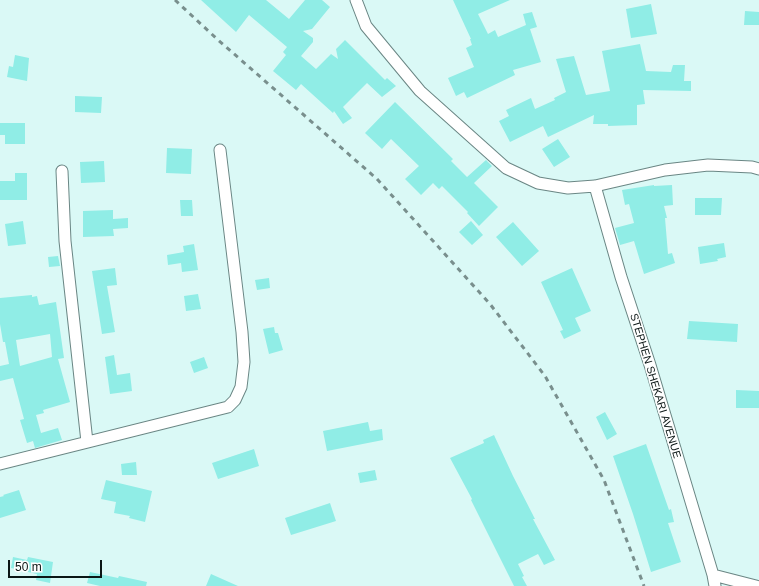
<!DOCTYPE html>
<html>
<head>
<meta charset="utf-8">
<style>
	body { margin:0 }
	#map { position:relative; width:759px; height:586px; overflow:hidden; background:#daf9f6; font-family:Arial,sans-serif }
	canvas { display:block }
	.scale { position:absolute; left:8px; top:560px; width:94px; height:18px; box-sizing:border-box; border:2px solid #0b1615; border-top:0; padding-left:5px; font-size:12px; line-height:14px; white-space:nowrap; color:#0b1615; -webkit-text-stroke:3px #fff; paint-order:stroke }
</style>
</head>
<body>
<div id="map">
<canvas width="759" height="586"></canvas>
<div class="scale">50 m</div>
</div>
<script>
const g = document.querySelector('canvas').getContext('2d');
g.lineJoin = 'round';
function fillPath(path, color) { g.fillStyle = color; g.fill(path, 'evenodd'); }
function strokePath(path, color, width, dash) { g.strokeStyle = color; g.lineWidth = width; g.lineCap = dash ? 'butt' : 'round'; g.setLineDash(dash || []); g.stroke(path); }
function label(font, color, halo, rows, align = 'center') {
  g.font = font + ' Arial,sans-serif'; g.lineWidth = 3; g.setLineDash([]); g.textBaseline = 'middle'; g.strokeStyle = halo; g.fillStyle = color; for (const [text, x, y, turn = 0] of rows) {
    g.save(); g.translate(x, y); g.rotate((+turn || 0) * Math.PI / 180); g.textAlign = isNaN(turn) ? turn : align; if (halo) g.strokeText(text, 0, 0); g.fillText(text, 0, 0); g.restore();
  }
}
fillPath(new Path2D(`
	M201 0H266L289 19 305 0H322L330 7 312 29 303 31 313 38V42L301 56 316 69 331 54 338 59 336 49 345 40 385 80 387 78 396 86 382 97 367 83 343 107 352 118 343 124 334 111 333 113 301 84 296 90 273 71 286 55 283 52 287 47 249 15 236 32Z
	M453 0H510L478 14 488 34 495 30 498 37 526 25 523 14 532 12 537 27 530 29 541 62 513 70 515 75 467 98 464 92 456 96 448 78 474 67 466 48 472 45 470 39H471Z
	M651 4 657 34 631 38 626 9Z
	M745 11 759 12V25H744Z
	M640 44 646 71 671 72 673 65H685L684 81H691V91L643 90 645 104 637 105V125L608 126V124H593L594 115 548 137 543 126 510 142 499 121 509 116 506 110 531 98 535 109 555 100 554 98 566 92 556 59 574 56 586 95 610 91 602 51Z
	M15 55 29 58 27 81 7 77 9 66 13 67Z
	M75 96 102 97 101 113 75 112Z
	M395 102 453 159 451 161 467 177 486 160 492 166 474 183 498 207 479 226 467 213 468 212 442 186 439 189 433 183 421 195 405 179 419 166 391 139 382 149 365 133Z
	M0 123H25V144H5V135H0Z
	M558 139 570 157 554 167 542 149Z
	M167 148 192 149 191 174 166 173Z
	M104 161 105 182 81 183 80 162Z
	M15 173H27V200H0V181H15Z
	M654 185V186L672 185 673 205 664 206 667 218H665L668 254 672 253 675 263 644 274 634 241 620 245 615 228 634 223 629 204 625 205 622 190Z
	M695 198H722L721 215H695Z
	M180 200H192L193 216H181Z
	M113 210V219L128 218V228L113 229 114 236 83 237V211Z
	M23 221 26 244 8 246 5 224Z
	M471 221 483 235 472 245 459 232Z
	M513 222 539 251 522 266 496 237Z
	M724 243 726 257 717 259 718 261 700 264 698 247Z
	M194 244 198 270 182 272 181 263 168 265 167 255 184 252 183 246Z
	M58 256 60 266 49 267 48 257Z
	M115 268 117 285 107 286 115 332 102 334 92 271Z
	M572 268 591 311 575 318 581 331 564 339 560 331 563 330 541 282Z
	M269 278 270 288 257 290 255 280Z
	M198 294 201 309 186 311 184 296Z
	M32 295V297L37 296 39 305 56 302 64 358 58 359 70 402 43 410 44 413 36 415 41 433 58 428 62 440 35 448 33 441 27 443 20 420 24 419 13 378 0 381V366L9 364 5 342H3L0 324V298ZM50 334 52 357 20 366 16 340Z
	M689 321 738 324 737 342 687 339Z
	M274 327 275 333H278L283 350 269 354 263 329Z
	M114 355 117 375 130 373 132 391 110 394 105 357Z
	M204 357 208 368 194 373 190 362Z
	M736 390 759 391V408H736Z
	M605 412 617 434 607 440 596 417Z
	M368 422 370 431 382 429 383 440 327 451 323 431Z
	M494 435 513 476 535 519H533L555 560 544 565 538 554 518 564 524 576 522 577 527 586H514L471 500 472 499 450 458 484 443 483 440Z
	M646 444 669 510 671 509 674 522 668 523 681 562 651 572 633 514 613 456Z
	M254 449 259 466 218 479 212 463Z
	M136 462 137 475H122L121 464Z
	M375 470 377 480 360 483 358 473Z
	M106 480 152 491 145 522 129 518 130 516 114 513 116 502 101 499Z
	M19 490 26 510 0 518V497L4 496 3 495Z
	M330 503 336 521 291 535 285 518Z
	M13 557 27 560 28 557 53 562 50 583 36 580 37 574 11 568Z
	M90 572 118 578 119 576 147 582 146 586H100L87 583Z
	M211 574 238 586H206Z`), '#90ede6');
const minor = new Path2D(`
	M356 0 366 26 420 91 506 168 538 183 568 188 595 186 665 170 708 165 752 167 759 169
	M62 171 65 241 87 442
	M595 186 621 277 650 365 713 575 715 586
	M0 464 228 407 235 400 241 387 244 362 242 332 220 150
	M713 575 756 586`);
strokePath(minor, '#6a8684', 13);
strokePath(minor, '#fff', 11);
strokePath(new Path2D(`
	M175 0 217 39 377 179 490 304 545 376 604 480 644 586`), '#798f8d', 3, [5, 5]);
label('11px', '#0b1615', '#fff', [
	["STEPHEN SHEKARI AVENUE",655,386,73]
]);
</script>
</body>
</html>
